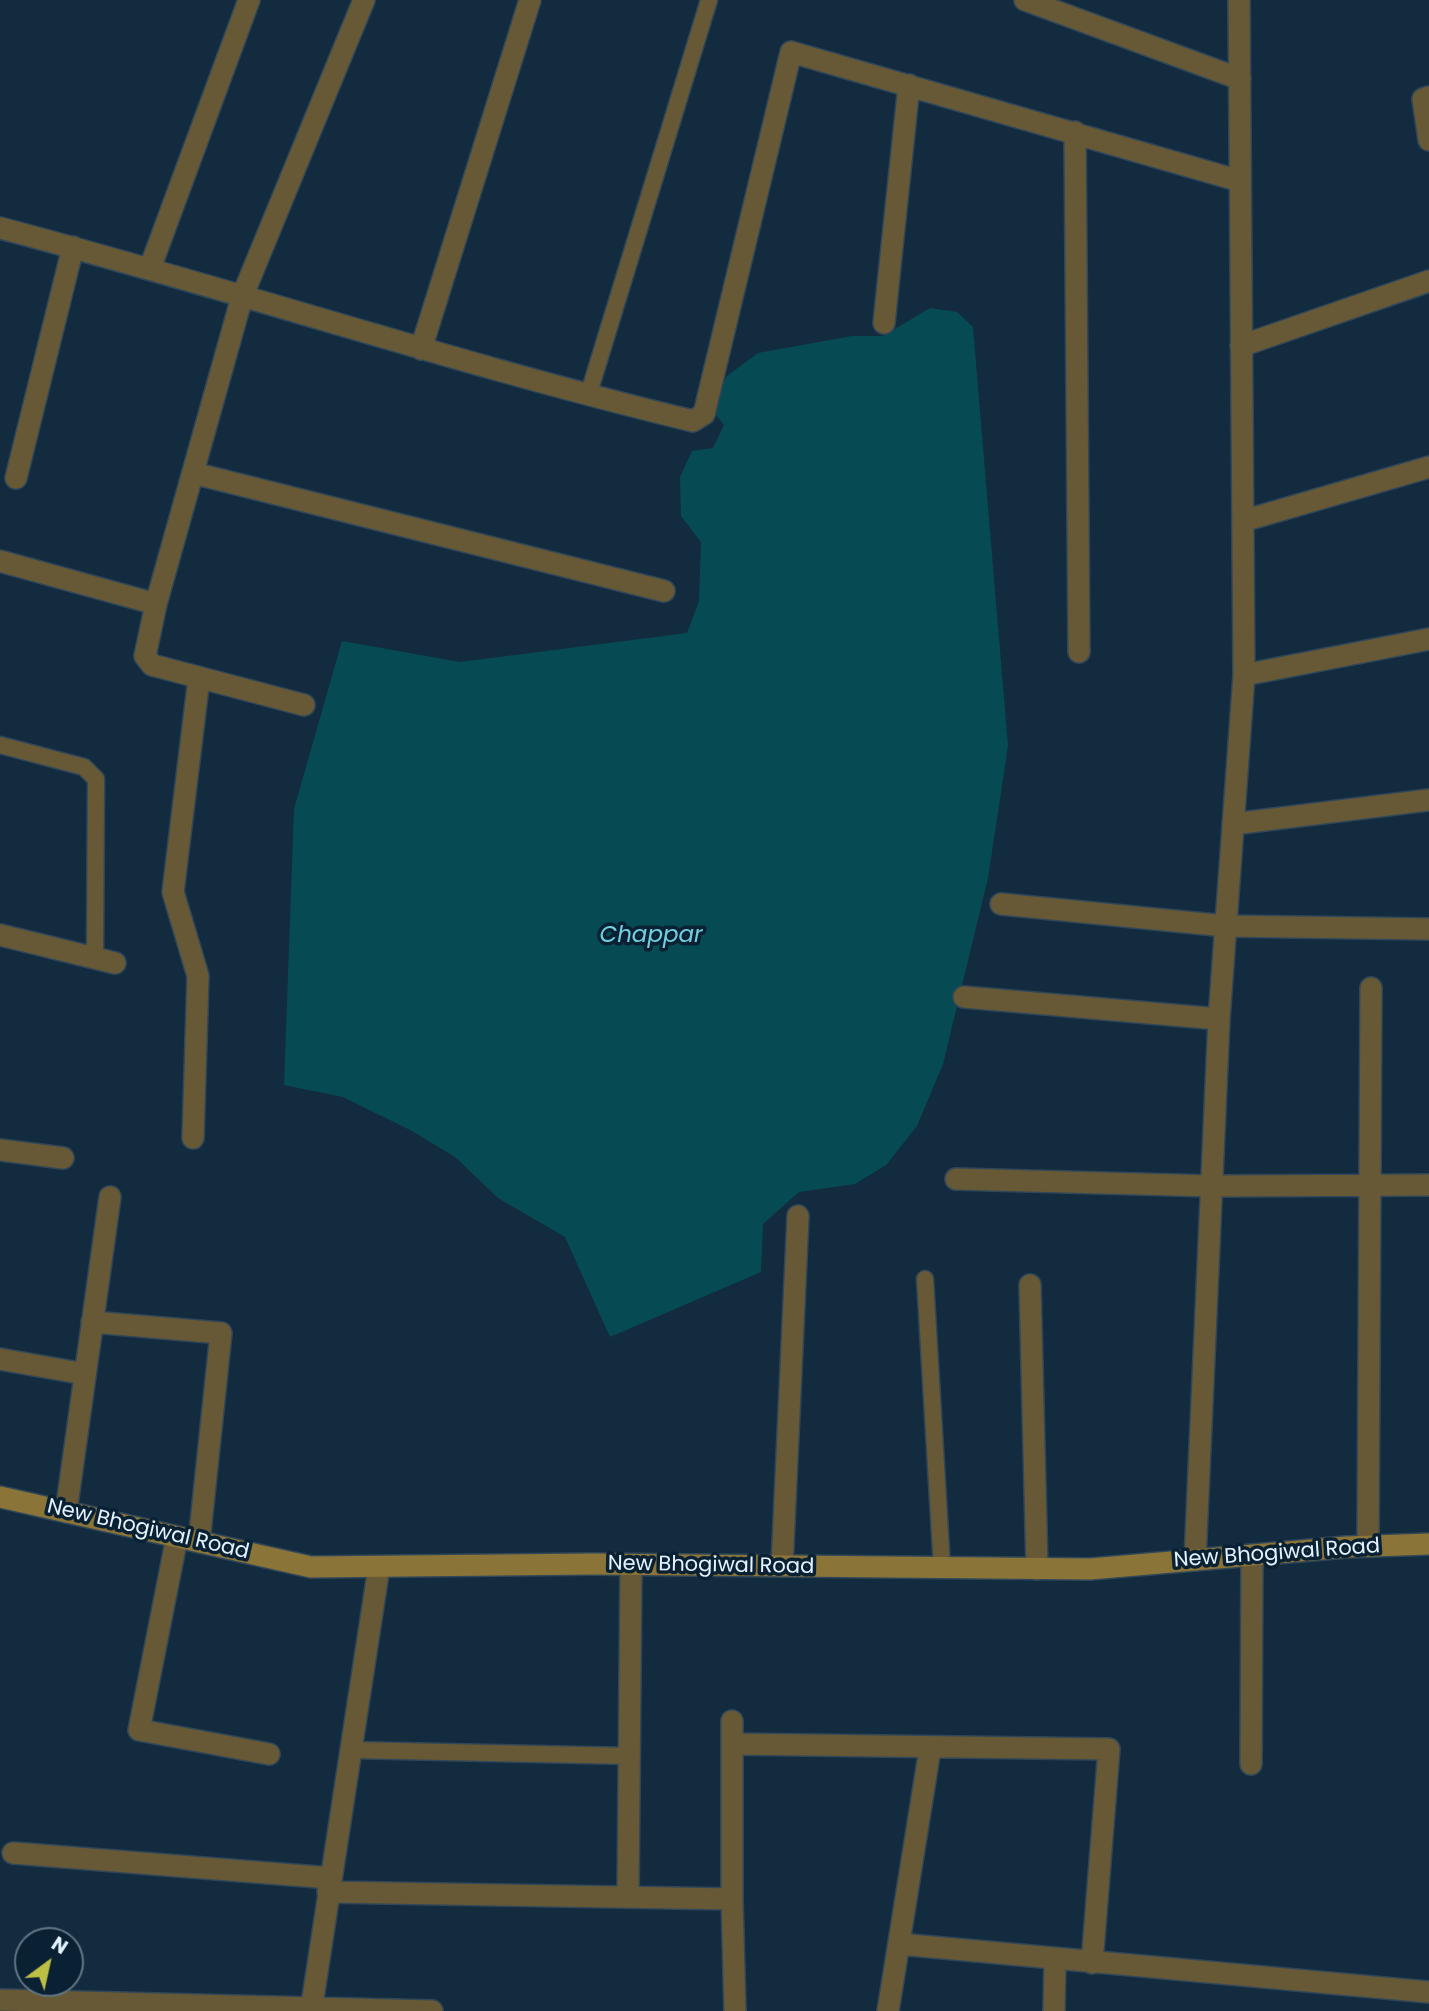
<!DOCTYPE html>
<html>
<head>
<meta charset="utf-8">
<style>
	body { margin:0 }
	#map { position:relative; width:1429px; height:2011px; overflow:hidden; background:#132b3e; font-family:Poppins,sans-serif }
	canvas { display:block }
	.north { position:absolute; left:14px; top:1927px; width:70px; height:70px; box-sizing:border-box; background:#092133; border:2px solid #607584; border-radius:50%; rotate:33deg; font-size:19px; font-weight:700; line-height:28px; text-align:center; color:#e3f2fe }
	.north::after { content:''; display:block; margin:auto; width:24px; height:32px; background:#bcbf44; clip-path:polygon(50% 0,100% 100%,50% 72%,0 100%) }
</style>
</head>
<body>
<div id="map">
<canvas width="1429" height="2011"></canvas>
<div class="north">N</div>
</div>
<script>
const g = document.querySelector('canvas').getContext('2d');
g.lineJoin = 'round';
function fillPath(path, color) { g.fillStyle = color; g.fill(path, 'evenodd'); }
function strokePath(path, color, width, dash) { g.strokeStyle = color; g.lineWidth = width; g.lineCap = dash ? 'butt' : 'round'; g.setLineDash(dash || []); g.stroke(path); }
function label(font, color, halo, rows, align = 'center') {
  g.font = font + ' Poppins,sans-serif'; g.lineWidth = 7; g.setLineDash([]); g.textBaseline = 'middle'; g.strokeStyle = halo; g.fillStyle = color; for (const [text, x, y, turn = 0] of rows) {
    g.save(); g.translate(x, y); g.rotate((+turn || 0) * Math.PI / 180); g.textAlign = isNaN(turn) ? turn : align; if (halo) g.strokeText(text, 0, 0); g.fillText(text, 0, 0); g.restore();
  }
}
fillPath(new Path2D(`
	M930 308 957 312 973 327 1008 746 988 878 943 1064 917 1126 886 1165 855 1184 799 1192 763 1224 761 1272 610 1337 565 1237 498 1198 455 1157 412 1131 343 1097 284 1085 294 809 342 641 460 662 687 633 699 601 701 542 681 516 680 477 692 451 713 448 724 425 709 406 727 376 758 353 852 336H883Z`), '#064b54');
const lane = new Path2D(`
	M588 396 709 0
	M0 745 84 767 96 779 95 958
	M925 1279 942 1568
	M351 1750 630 1756`);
const street = new Path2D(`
	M1025 0 1240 79
	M1429 97 1423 99 1429 140
	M1075 132 1079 652
	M0 228C232 289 460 365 693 421L704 414 791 52 1240 181
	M150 268 249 0
	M884 323 909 85
	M1241 346 1429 281
	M421 349 530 0
	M193 473 664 591
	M16 478 73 247
	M1243 521 1429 467
	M0 561 156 604 242 297 364 0
	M156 604 145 656 152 665 304 705
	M1244 675 1429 639
	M1233 824 1429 800
	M1001 904 1226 926 1429 929
	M0 935 115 963
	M964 997 1219 1019
	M193 1138 198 976 173 892 199 678
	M0 1150 63 1158
	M956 1179 1212 1186 1429 1185
	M1030 1285 1037 1569
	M92 1322 221 1333 199 1542
	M0 1359 85 1374
	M66 1512 110 1197
	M177 1537 139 1730 269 1754
	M1368 1546 1371 988
	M1195 1560 1219 1019 1244 675 1239 0
	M782 1566 798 1216
	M732 1721V1899
	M732 1744 1109 1749 1092 1963
	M1251 1764 1252 1555
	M13 1853 331 1878
	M328 1892 732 1899 735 2011
	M628 1897 631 1565
	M899 1944 1429 1992
	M0 2000 432 2011
	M311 2011 379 1567
	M888 2011 930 1749
	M1054 2011 1055 1960`);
const secondary = new Path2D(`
	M0 1497 311 1567 593 1564 1090 1569 1346 1547 1429 1544`);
strokePath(lane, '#304759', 19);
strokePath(street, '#304759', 24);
strokePath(secondary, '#304759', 24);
strokePath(lane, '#675935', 16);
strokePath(street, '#675935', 21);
strokePath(secondary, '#8b7438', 21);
label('21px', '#e3f2fe', '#092133', [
	["New Bhogiwal Road",148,1530,13],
	["New Bhogiwal Road",1277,1554,-4],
	["New Bhogiwal Road",711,1566,1]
]);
label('italic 23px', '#71d0e0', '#092133', [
	["Chappar",651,936]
]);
</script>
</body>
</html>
